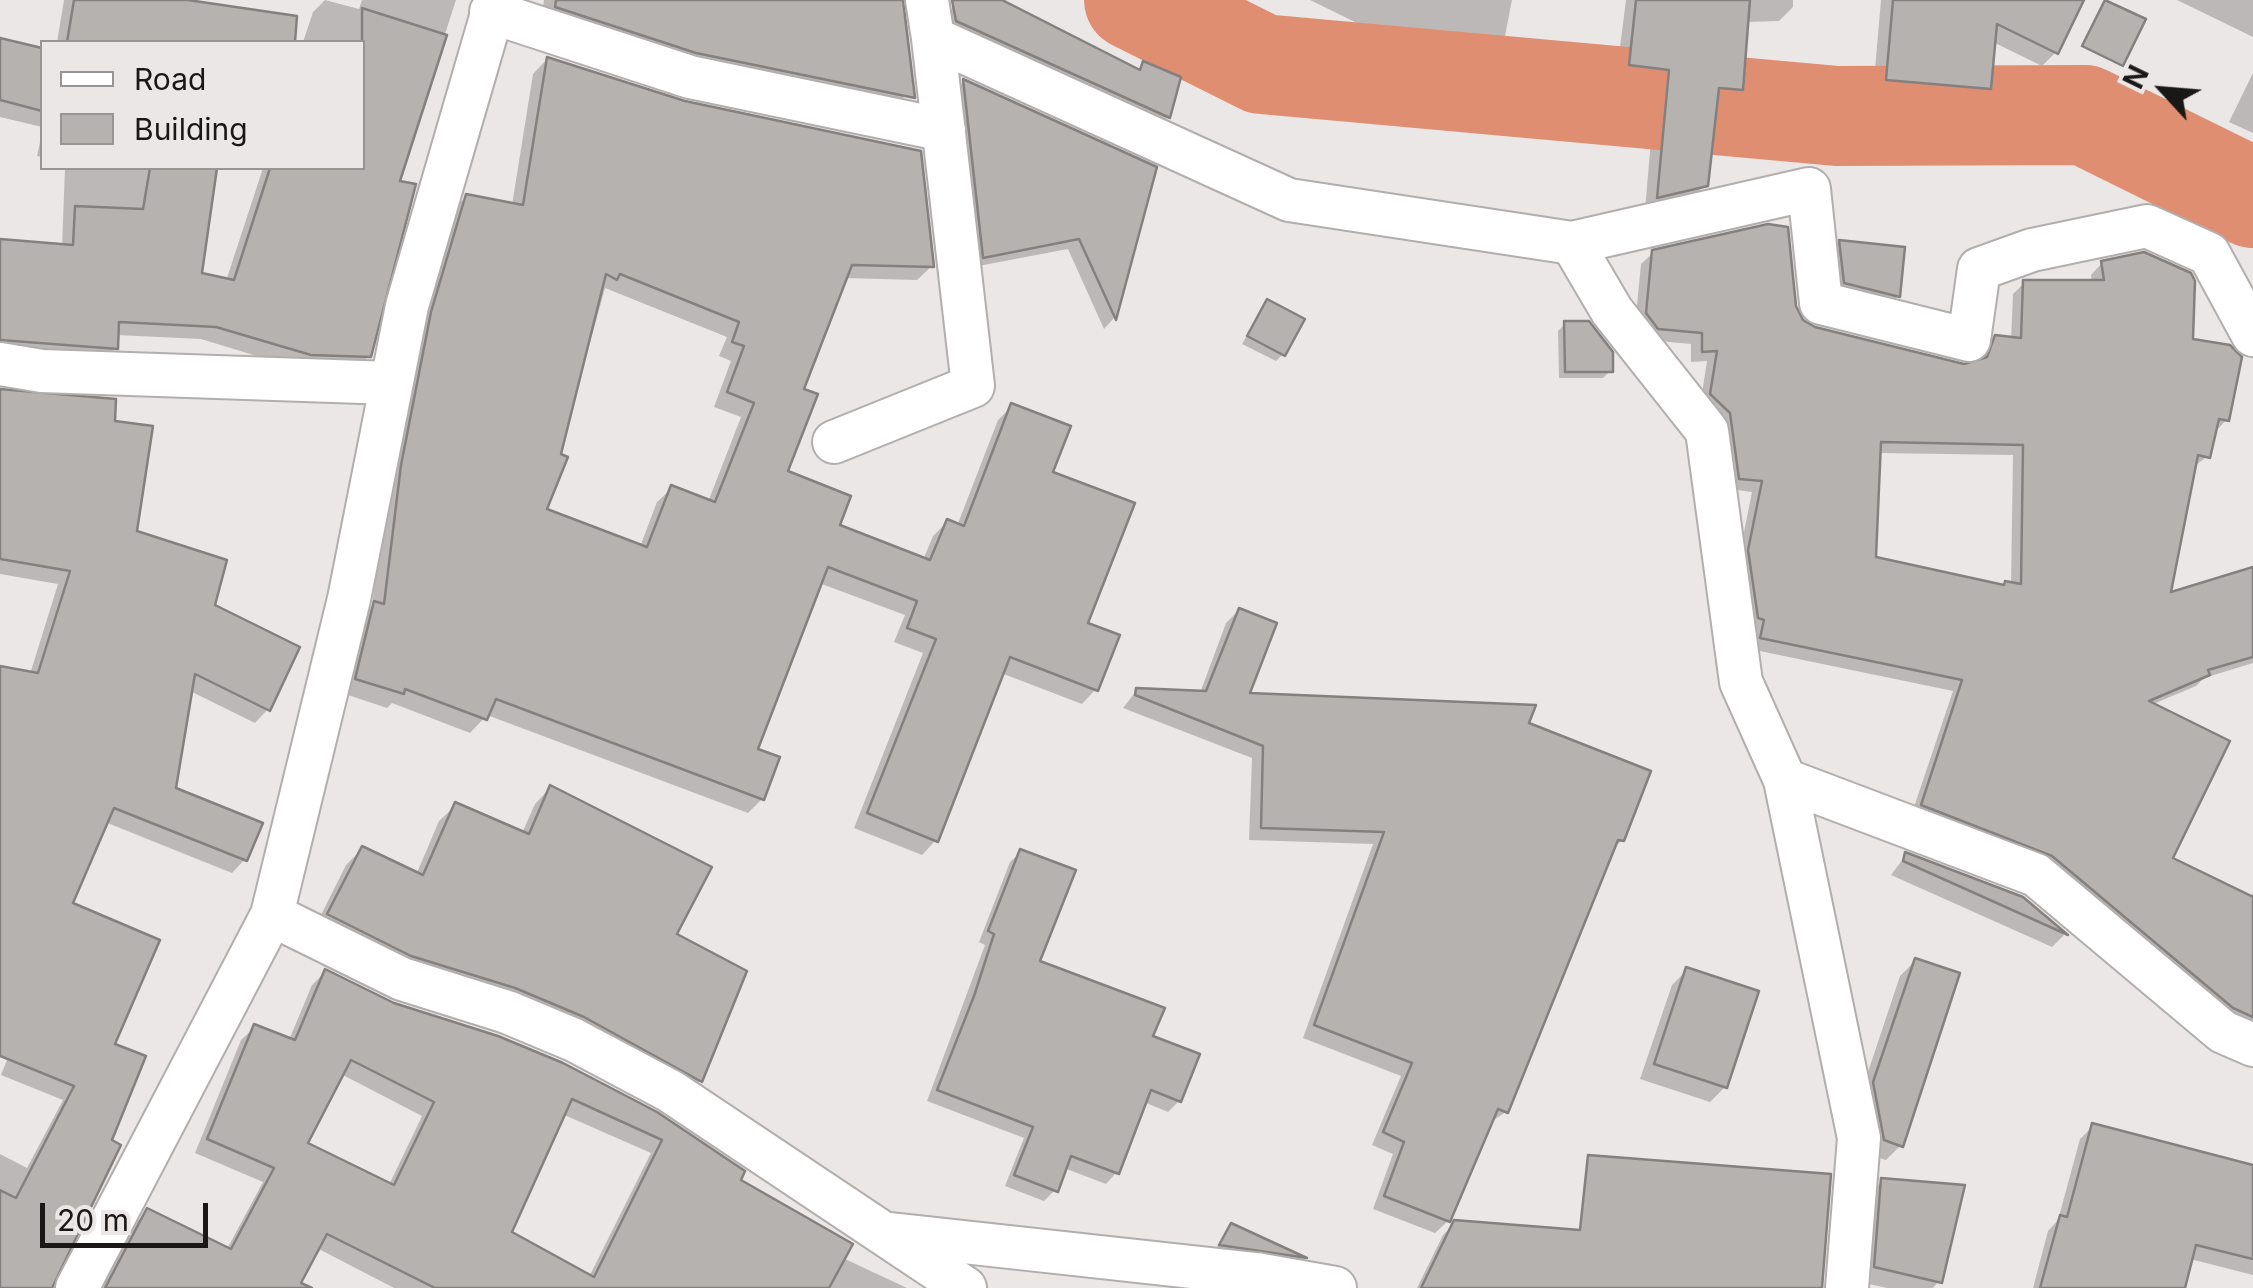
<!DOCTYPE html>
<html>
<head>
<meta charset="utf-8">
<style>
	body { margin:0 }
	#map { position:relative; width:2253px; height:1288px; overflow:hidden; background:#ebe7e6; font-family:Inter,sans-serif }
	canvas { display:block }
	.legend { position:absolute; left:40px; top:40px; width:325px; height:130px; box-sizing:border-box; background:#ebe7e6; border:2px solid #979493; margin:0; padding:12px 18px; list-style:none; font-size:30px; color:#191817 }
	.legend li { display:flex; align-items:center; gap:20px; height:50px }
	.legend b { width:50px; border:2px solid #979493 }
	.north { position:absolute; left:2113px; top:40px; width:100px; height:100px; -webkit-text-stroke:8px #ebe7e6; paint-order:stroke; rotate:296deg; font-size:28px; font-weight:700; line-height:40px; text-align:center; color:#191817 }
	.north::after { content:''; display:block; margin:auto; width:35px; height:45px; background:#191817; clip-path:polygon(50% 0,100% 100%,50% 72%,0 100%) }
	.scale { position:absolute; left:40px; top:1203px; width:168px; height:45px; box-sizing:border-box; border:5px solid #191817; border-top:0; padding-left:12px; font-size:30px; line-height:35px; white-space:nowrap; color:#191817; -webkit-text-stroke:8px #ebe7e6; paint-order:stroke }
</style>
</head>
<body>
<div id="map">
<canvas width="2253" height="1288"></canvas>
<ul class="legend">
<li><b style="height:12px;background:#fff"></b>Road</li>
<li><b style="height:28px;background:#b6b2b0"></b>Building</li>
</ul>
<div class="north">N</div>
<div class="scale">20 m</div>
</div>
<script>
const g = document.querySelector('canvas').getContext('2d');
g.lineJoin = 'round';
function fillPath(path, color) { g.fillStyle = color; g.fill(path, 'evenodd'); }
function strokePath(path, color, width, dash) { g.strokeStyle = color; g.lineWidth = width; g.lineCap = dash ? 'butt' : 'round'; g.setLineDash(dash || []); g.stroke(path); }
fillPath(new Path2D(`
	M64 0H196V4L236 10 232 42H57Z
	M325 0 359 9 362 0H456L397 183 369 356 355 370 296 368 201 339 116 335V348L102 361 0 353V242L62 247 65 168H214L199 275 226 281 263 168H362V42H303L313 12Z
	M544 0H898L905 96 889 111 541 22Z
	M956 0H997L1136 72 1144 64 1178 78 1168 117 1154 130 942 28Z
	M1310 0H1512L1505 36 1492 50 1361 25Z
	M1626 0H1793V7L1779 21 1746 22 1740 89 1727 103 1715 102 1705 185 1691 199 1645 210 1656 82 1616 78Z
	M1881 0H2071L2056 52 2042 66 1993 42 1989 87 1975 101 1873 93Z
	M2177 0H2253V37Z
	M0 40 42 50V127L0 117Z
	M547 59 932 266 917 280 844 278 801 390 785 473 837 526 923 560 933 536 947 522 957 526 998 420 1012 406 1050 474 1096 689 1082 704 1001 673 936 840 922 855 854 828 923 653 894 642 905 615 819 583 755 750 762 799 748 813 487 715 470 733 392 703 387 708 342 693 360 618 372 606 388 481 418 328 452 211 467 196 512 205 533 74ZM605 288 727 337 719 356 731 361 714 407 741 417 708 502 672 488 657 502 640 547 544 511Z
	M2253 73V133L2229 122Z
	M963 82 1154 169 1113 319 1104 329 1068 249 973 267 953 93Z
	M42 133V157L37 156Z
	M1840 242 1898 296 1891 303 1838 290 1833 249Z
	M1653 253 1794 306 1801 322 1814 330 1964 367 1980 362 1996 338 2011 339 2013 294 2024 283H2092L2091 275 2102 263 2190 341 2227 419 2216 431 2208 456 2193 467 2168 596 2253 591V663L2204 678 2196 686 2151 705 2169 859 2250 898 2253 892V1025L2247 1031 1911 816 1953 691 1750 649 1738 562 1752 492 1728 489 1700 406 1707 361 1691 362V344L1647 340 1635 325 1641 264ZM1878 453 2013 455 2011 585 2002 587 1874 559Z
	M1267 302 1283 354 1276 361 1242 344Z
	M1565 324 1610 371 1603 378H1559L1558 331Z
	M0 392 113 423 134 533 212 607 268 709 255 723 190 691 174 789 245 859 232 873 105 822 70 904 112 1045 50 1288H0V1154L27 1168 63 1100 1 1075 13 1045 0 1040V669L30 674 58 584 0 574Z
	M1239 610 1247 695 1526 724 1622 840 1610 852 1506 1112 1489 1123 1448 1221 1435 1233 1373 1209 1393 1154 1372 1145 1401 1076 1303 1038 1373 844 1249 840 1252 758 1123 708 1137 690 1200 693 1226 623Z
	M550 788 673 935 744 972 700 1081 684 1097 313 931 346 865 362 849 416 875 439 821 456 805 522 833 535 804Z
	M1021 852 1037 962 1150 1038 1179 1101 1168 1112 1144 1102 1116 1173 1106 1184 1064 1168 1055 1190 1044 1201 1005 1186 1024 1138 927 1101 985 945 979 942 1010 862Z
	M1906 855 2022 899 2064 935 2052 947 1891 875Z
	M1915 961 1901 1145 1886 1160 1870 1155 1859 1099 1900 976Z
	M1687 970 1725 1087 1710 1102 1640 1079 1672 985Z
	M325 972 393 1005 498 1038 738 1180 843 1258 907 1288H394L317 1248 296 1288H99L134 1224 148 1211 227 1249 263 1182 195 1153 241 1040 255 1027 289 1040 312 985ZM341 1074 422 1116 389 1185 304 1144ZM562 1114 651 1153 589 1277 509 1233Z
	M2093 1126 2253 1168V1275L2190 1259 2182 1288H2033L2048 1231 2058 1220 2080 1139Z
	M1882 1181 1939 1281 1933 1288H1887L1860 1282 1867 1196Z
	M1455 1223 1545 1288H1417L1443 1235Z
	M1231 1226 1302 1258 1297 1264 1214 1251Z`), '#0003');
strokePath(new Path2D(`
	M1134 0 1262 64 1837 116 2085 115 2253 198`), '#df8e71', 100);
const building = new Path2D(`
	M74 0H188L297 16 295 42H67Z
	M556 0H903L915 98 696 53 555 7Z
	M952 0H1002L1140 70 1143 61 1181 77 1170 118 956 21Z
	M1636 0H1750L1743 90 1719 88 1708 186 1657 198 1669 70 1629 65Z
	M1893 0H2084L2058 54 1997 24 1991 89 1886 80Z
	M2105 0 2146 19 2123 66 2082 46Z
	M362 8 447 35 400 181 416 184 371 357 311 355 216 327 119 322 118 349 0 340V239L73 245 75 206 143 209 150 168H217L202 273 234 280 270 168H362Z
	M0 38 42 48V111L0 100Z
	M547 57 685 101 921 151 934 267 852 265 804 389 818 394 788 471 851 496 840 525 930 560 947 519 964 526 1011 403 1071 426 1053 472 1135 503 1088 623 1120 635 1098 691 1010 657 938 842 867 813 936 639 907 628 917 601 828 567 758 749 780 757 764 800 496 699 487 720 405 689 404 694 355 679 374 601 384 604 401 465 431 312 466 194 523 205ZM606 274 617 280 620 274 739 322 732 342 744 346 727 392 754 403 715 502 671 485 647 547 547 509 568 457 561 454Z
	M963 79 1157 167 1116 320 1079 239 983 258Z
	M1768 224 1788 227 1796 306 1803 320 1815 327 1964 364 1987 357 1995 335 2021 338 2023 280H2104L2101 261 2144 252 2191 273 2195 281 2193 339 2230 345 2242 357 2229 421 2219 419 2210 458 2198 455 2171 592 2253 567V657L2208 670 2210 675 2149 701 2230 741 2173 858 2253 897V1017L2233 1008 2052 856 1921 805 1962 680 1760 638 1764 620 1758 618 1748 550 1762 481 1739 479 1730 413 1710 394 1717 351 1702 352V333L1658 329 1646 313 1652 250ZM1881 442 2023 445 2021 584 2005 581 2004 585 1876 557Z
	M1839 240 1905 247 1900 297 1844 283Z
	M1267 299 1305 319 1285 356 1247 336Z
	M1564 321H1589L1613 352V372H1565Z
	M0 389 116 399 115 421 153 426 137 531 227 560 215 605 300 647 270 711 195 674 176 788 263 823 247 861 114 808 73 903 160 940 115 1044 146 1056 112 1140 121 1145 52 1288H0V1190L16 1198 74 1086 0 1056V666L38 673 70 571 0 559Z
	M1239 608 1277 623 1250 693 1536 705 1529 723 1651 771 1624 841 1618 840 1508 1113 1498 1109 1450 1222 1384 1196 1404 1142 1383 1132 1412 1063 1314 1025 1384 832 1261 828 1263 746 1135 695 1136 688 1206 691Z
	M550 785 712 867 677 934 747 971 702 1082 584 1017 515 988 411 956 327 914 362 846 423 875 455 802 529 834Z
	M1020 849 1076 870 1040 961 1165 1008 1153 1036 1200 1054 1181 1102 1151 1090 1119 1174 1071 1156 1058 1192 1014 1175 1033 1127 937 1090 974 996 994 934 988 931Z
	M1905 852 2023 897 2068 935 1903 861Z
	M1915 958 1960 973 1903 1147 1884 1140 1873 1082Z
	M1686 967 1759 991 1727 1088 1654 1064Z
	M325 969 394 1003 498 1036 563 1063 657 1112 745 1171 741 1180 853 1244 829 1288H435L327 1234 301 1283 312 1288H105L147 1208 231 1249 274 1168 207 1139 254 1024 295 1040ZM351 1060 434 1102 394 1185 308 1143ZM572 1099 662 1140 594 1277 512 1232Z
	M2092 1123 2253 1165V1259L2196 1245 2185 1288H2040L2060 1215 2067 1217Z
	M1588 1155 1831 1174 1822 1288H1421L1454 1220 1580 1230Z
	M1881 1178 1965 1185 1942 1283 1874 1267Z
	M1231 1223 1307 1258 1219 1245Z`);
fillPath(building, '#b6b2b0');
strokePath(building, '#84807f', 2.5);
const minor = new Path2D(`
	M927 0 933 38 1289 200 1572 243 1612 311 1707 431 1741 682 1785 780 1859 1138 1847 1288
	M491 12 690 77 944 130
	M1572 243 1809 189 1821 303 1969 340 1979 269 2032 250 2147 226 2209 254 2253 335
	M0 364 42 371 391 383
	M834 442 973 386 933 38
	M1785 780 2036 875 2223 1032 2253 1045
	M272 915 402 979 507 1012 574 1040 670 1091 965 1288
	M891 1234 1256 1274 1335 1288
	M77 1288 272 915 349 599 407 306 496 0`);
strokePath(minor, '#b2aead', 46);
strokePath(minor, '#fff', 42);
</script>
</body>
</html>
